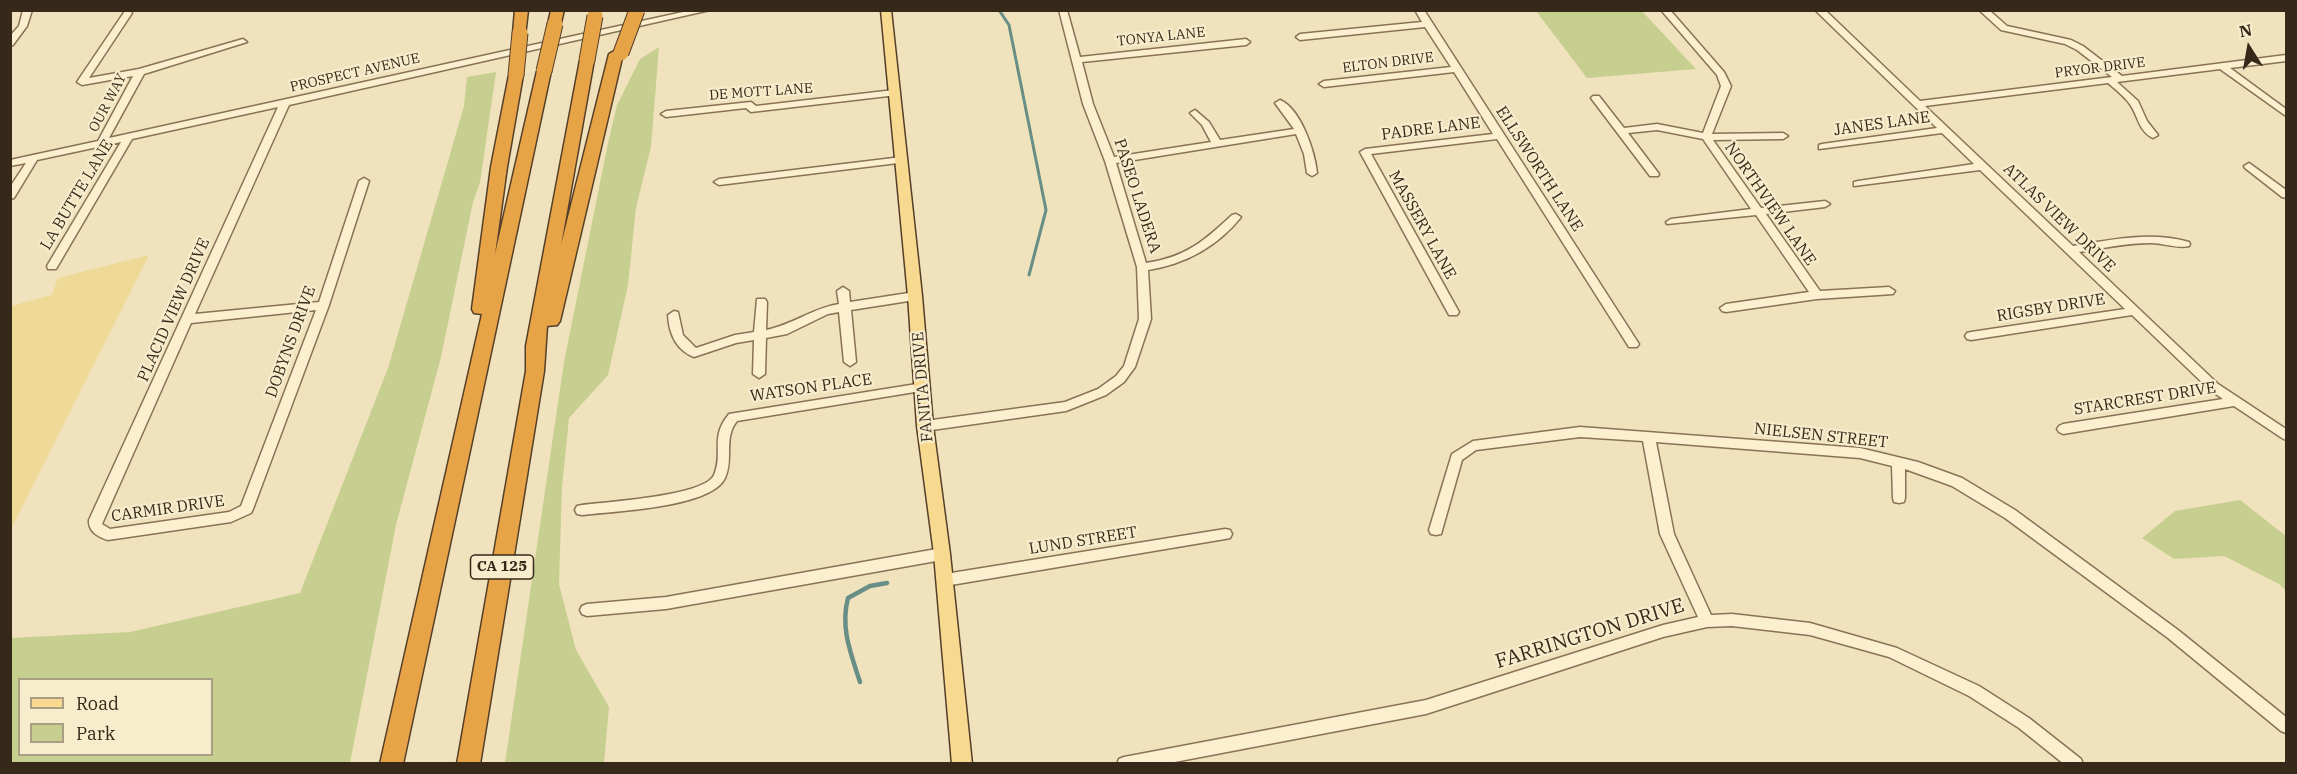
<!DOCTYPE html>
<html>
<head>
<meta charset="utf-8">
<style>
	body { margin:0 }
	#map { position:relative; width:2297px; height:774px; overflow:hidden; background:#f0e2bc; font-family:"IBM Plex Serif",serif }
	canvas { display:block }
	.frame { position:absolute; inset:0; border:12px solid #37291a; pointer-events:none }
	.legend { position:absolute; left:18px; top:678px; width:195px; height:78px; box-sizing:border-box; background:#f7eccc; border:2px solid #aa9e85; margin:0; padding:8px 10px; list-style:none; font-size:18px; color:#37291a }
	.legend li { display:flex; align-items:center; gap:12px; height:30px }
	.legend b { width:30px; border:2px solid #aa9e85 }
	.north { position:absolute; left:2219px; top:18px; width:60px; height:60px; -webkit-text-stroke:4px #f7eccc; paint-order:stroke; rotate:349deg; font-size:16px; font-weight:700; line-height:24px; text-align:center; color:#37291a }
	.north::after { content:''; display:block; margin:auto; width:21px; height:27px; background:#37291a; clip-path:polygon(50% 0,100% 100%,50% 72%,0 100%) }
</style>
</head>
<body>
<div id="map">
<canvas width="2297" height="774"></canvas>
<div class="frame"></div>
<ul class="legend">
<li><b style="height:8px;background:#f7da90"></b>Road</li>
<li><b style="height:16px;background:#c6cf90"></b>Park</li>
</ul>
<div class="north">N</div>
</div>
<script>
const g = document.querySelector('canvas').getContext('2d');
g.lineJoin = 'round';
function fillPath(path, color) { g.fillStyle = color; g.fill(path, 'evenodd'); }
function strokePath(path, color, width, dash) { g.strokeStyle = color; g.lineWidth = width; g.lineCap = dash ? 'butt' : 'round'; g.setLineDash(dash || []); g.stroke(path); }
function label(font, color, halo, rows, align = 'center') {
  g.font = font + ' "IBM Plex Serif",serif'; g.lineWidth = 4.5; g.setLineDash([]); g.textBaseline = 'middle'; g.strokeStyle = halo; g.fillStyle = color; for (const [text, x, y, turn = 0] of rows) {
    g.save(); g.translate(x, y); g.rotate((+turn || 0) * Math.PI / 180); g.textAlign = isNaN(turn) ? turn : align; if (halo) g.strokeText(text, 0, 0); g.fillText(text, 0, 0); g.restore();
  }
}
fillPath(new Path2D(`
	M1536 11H1642L1696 69 1587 78Z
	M659 47 651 147 636 208 628 285 608 375 569 418 562 487 559 584 576 650 609 707 604 763H505L564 362 608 143 617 105 640 59Z
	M496 72 480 183 473 202 441 357 396 525 350 763H11V638L130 632 300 593 388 368 464 106 467 77ZM20 680H212V754H20Z
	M2240 500 2286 536V591L2279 584 2224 556 2174 559 2142 538 2175 511Z`), '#c6cf90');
fillPath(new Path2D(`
	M149 255 11 529V306L52 295 58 278Z`), '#efd997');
strokePath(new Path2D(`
	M999 10 1009 25 1046 210 1029 275`), '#678f86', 3);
strokePath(new Path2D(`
	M860 682C851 654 840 628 848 598L870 586 887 583`), '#678f86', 4.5);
const minor = new Path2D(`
	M23 10H32L27 26 13 45 10 46V36L19 26Z
	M128 10 132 13 89 78 139 69 243 39 247 42 144 74 109 138 692 10H710L289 105 195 314 319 302 359 181 364 178 369 181 329 305 253 509 251 513 231 522 108 540C98 537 88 531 89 520L278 107 132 139 56 269H48L47 266 121 142 37 160 14 198 10 199V187L26 163 10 166V160L98 141 133 76 82 85 77 82 125 11ZM316 310 241 506 229 512 110 529 102 524 191 323Z
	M1059 10H1067L1080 57 1246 39 1250 42 1246 45 1082 62 1093 104 1114 157 1211 142 1202 125 1190 113 1195 110 1209 122 1220 140 1294 129 1275 103 1280 100C1301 109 1315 152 1317 173L1312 176 1307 173 1304 154 1296 134 1116 163 1146 263C1186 257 1204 241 1232 215L1236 214 1241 217C1217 247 1185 264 1148 270L1151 319 1135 367 1124 382 1106 395 1066 411 925 431 921 429 919 426 921 423 925 421 1065 402 1098 389 1116 376 1124 366 1139 319 1137 267 1105 161 1083 104Z
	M1415 10H1424L1637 341 1639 344 1637 347H1629L1497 139 1371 154 1459 312 1457 315H1449L1360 152 1365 149 1493 134 1454 72 1324 87 1319 84 1324 81 1451 67 1425 27 1300 40 1296 37 1300 34 1422 22Z
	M1661 10H1670L1724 72 1731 86 1712 134 1783 133 1788 136 1783 139 1713 140 1761 208 1825 201 1830 204 1825 207 1766 214 1820 291 1889 287 1895 291 1893 294 1817 299 1726 312 1722 311 1720 308 1726 304 1809 292 1756 215 1667 224 1666 222 1671 219 1751 209 1703 139 1657 130 1628 133 1659 174 1658 176H1650L1591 98 1593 96H1599L1624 128 1657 124 1703 133 1721 86 1717 75Z
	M1815 10H1825L1920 101 2112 77 2077 50 2065 44 2001 30 1979 10H1989L2007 26 2071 40 2083 46 2122 76 2286 55V61L2230 68 2286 109V116L2220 69 2117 82 2138 101 2147 121 2158 135 2153 138C2138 131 2138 114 2129 103 2124 96 2115 89 2108 83L1925 106 2073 246C2112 240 2150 231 2189 242L2190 244 2189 246C2177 249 2163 243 2151 243 2127 243 2103 248 2079 252L2218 384 2286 429V440L2282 438 2234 406 2063 434 2059 432 2057 429 2059 426 2063 424 2223 399 2210 390 2132 315 1971 340 1967 339 1965 336 1967 333 1971 332 2125 309 1980 170 1854 186V182L1858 181 1974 164 1942 133 1819 149V145L1822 144 1937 128Z
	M894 90 899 93 897 95 751 112 746 108 666 117 661 114 666 111 751 102 756 106Z
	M902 157 906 158V162L719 185 714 182 719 179Z
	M2249 163 2286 190V198L2282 197 2245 168 2244 166Z
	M843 287 849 291 850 302 915 292 921 296 915 300 851 310 856 362 850 366 844 362 839 312 828 314 787 334 766 338 765 374 759 378 753 374 754 340 736 343 694 357C676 350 669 333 668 315L674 311 678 312 683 335 696 348 735 335 754 332 757 299H765L767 302 766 330C792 325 813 308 839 304L837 291Z
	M923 383 927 384 929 387 927 390 737 421C723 438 734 459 725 478 711 508 613 511 582 515L577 514 575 510 577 506 582 505C606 502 705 496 714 475 724 452 709 438 729 414Z
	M1580 427 1860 448 1918 462 1962 478 2015 510 2178 630 2286 717V733L2281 731 2168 638 2005 518 1952 486 1905 469V498L1904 502 1899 503 1894 502 1893 498 1892 466 1860 458 1656 442 1674 534 1711 615 1732 614 1810 623 1897 648 1979 686 2029 718 2081 759 2083 764H2064L2019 728 1969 696 1889 657 1810 635 1732 626 1707 627 1663 637 1426 714 1164 764H1117L1119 759 1124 757 1426 700 1663 625 1698 617 1660 534 1643 441 1580 437 1476 450 1462 460 1441 534 1436 535 1431 534 1429 530 1452 454 1473 441Z
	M1225 529 1230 530 1232 534 1230 538 1225 539 945 586 940 584 938 580 940 576 945 574Z
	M942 548 947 550 949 554 947 558 942 560 666 609 587 616 582 614 580 610 582 606 587 604 666 597Z`);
const major = new Path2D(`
	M881 10H891L922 296 933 426 950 554 972 764H952L934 554 917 426 908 296Z`);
const highway = new Path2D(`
	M515 10H528L525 36 520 37 513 33Z
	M551 10H564L560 27 555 28 548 24Z
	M616 50 623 54 560 321 557 325 547 326 544 371 480 764H457L526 371V346L580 60 587 56 594 60 561 245 609 54Z
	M544 67 551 71 403 764H380L482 314 474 313 472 309 491 167 509 75 516 71 523 75 507 167 495 254 537 71Z`);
strokePath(minor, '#897255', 3);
strokePath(major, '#563f2a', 3);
strokePath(highway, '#563f2a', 3);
fillPath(minor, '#fbefcf');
fillPath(major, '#f7da90');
fillPath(highway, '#e7a446');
const highwayBridge = new Path2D(`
	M621 53 637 10
	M587 60 595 16
	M544 71 555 24
	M516 75 520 33`);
strokePath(highwayBridge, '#563f2a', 17, []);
strokePath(highwayBridge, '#e7a446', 15);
label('14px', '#37291a', '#f7eccc', [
	["TONYA LANE",1161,37,-6],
	["ELTON DRIVE",1388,63,-7],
	["PRYOR DRIVE",2100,68,-7],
	["PROSPECT AVENUE",355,73,-13],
	["DE MOTT LANE",761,92,-4],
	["OUR WAY",108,103,-62]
]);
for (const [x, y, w] of [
	[502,567,63]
]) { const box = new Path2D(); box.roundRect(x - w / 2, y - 12, w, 24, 4.5); g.fillStyle = '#f7eccc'; g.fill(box); strokePath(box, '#37291a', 1.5); }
label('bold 15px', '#37291a', null, [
	["CA 125",502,567]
]);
label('16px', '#37291a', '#f7eccc', [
	["JANES LANE",1882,124,-8],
	["PADRE LANE",1431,129,-7],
	["ELLSWORTH LANE",1539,169,57],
	["LA BUTTE LANE",77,195,-59],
	["PASEO LADERA",1137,196,72],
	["NORTHVIEW LANE",1770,204,55],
	["ATLAS VIEW DRIVE",2059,218,44],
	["MASSERY LANE",1422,225,61],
	["RIGSBY DRIVE",2051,308,-9],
	["PLACID VIEW DRIVE",174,310,-66],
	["DOBYNS DRIVE",291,342,-70],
	["FANITA DRIVE",923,387,-95],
	["WATSON PLACE",811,388,-8],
	["STARCREST DRIVE",2145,399,-9],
	["NIELSEN STREET",1821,436,6],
	["CARMIR DRIVE",168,509,-8],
	["LUND STREET",1083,541,-9]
]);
label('20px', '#37291a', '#f7eccc', [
	["FARRINGTON DRIVE",1590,634,-17]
]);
</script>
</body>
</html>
